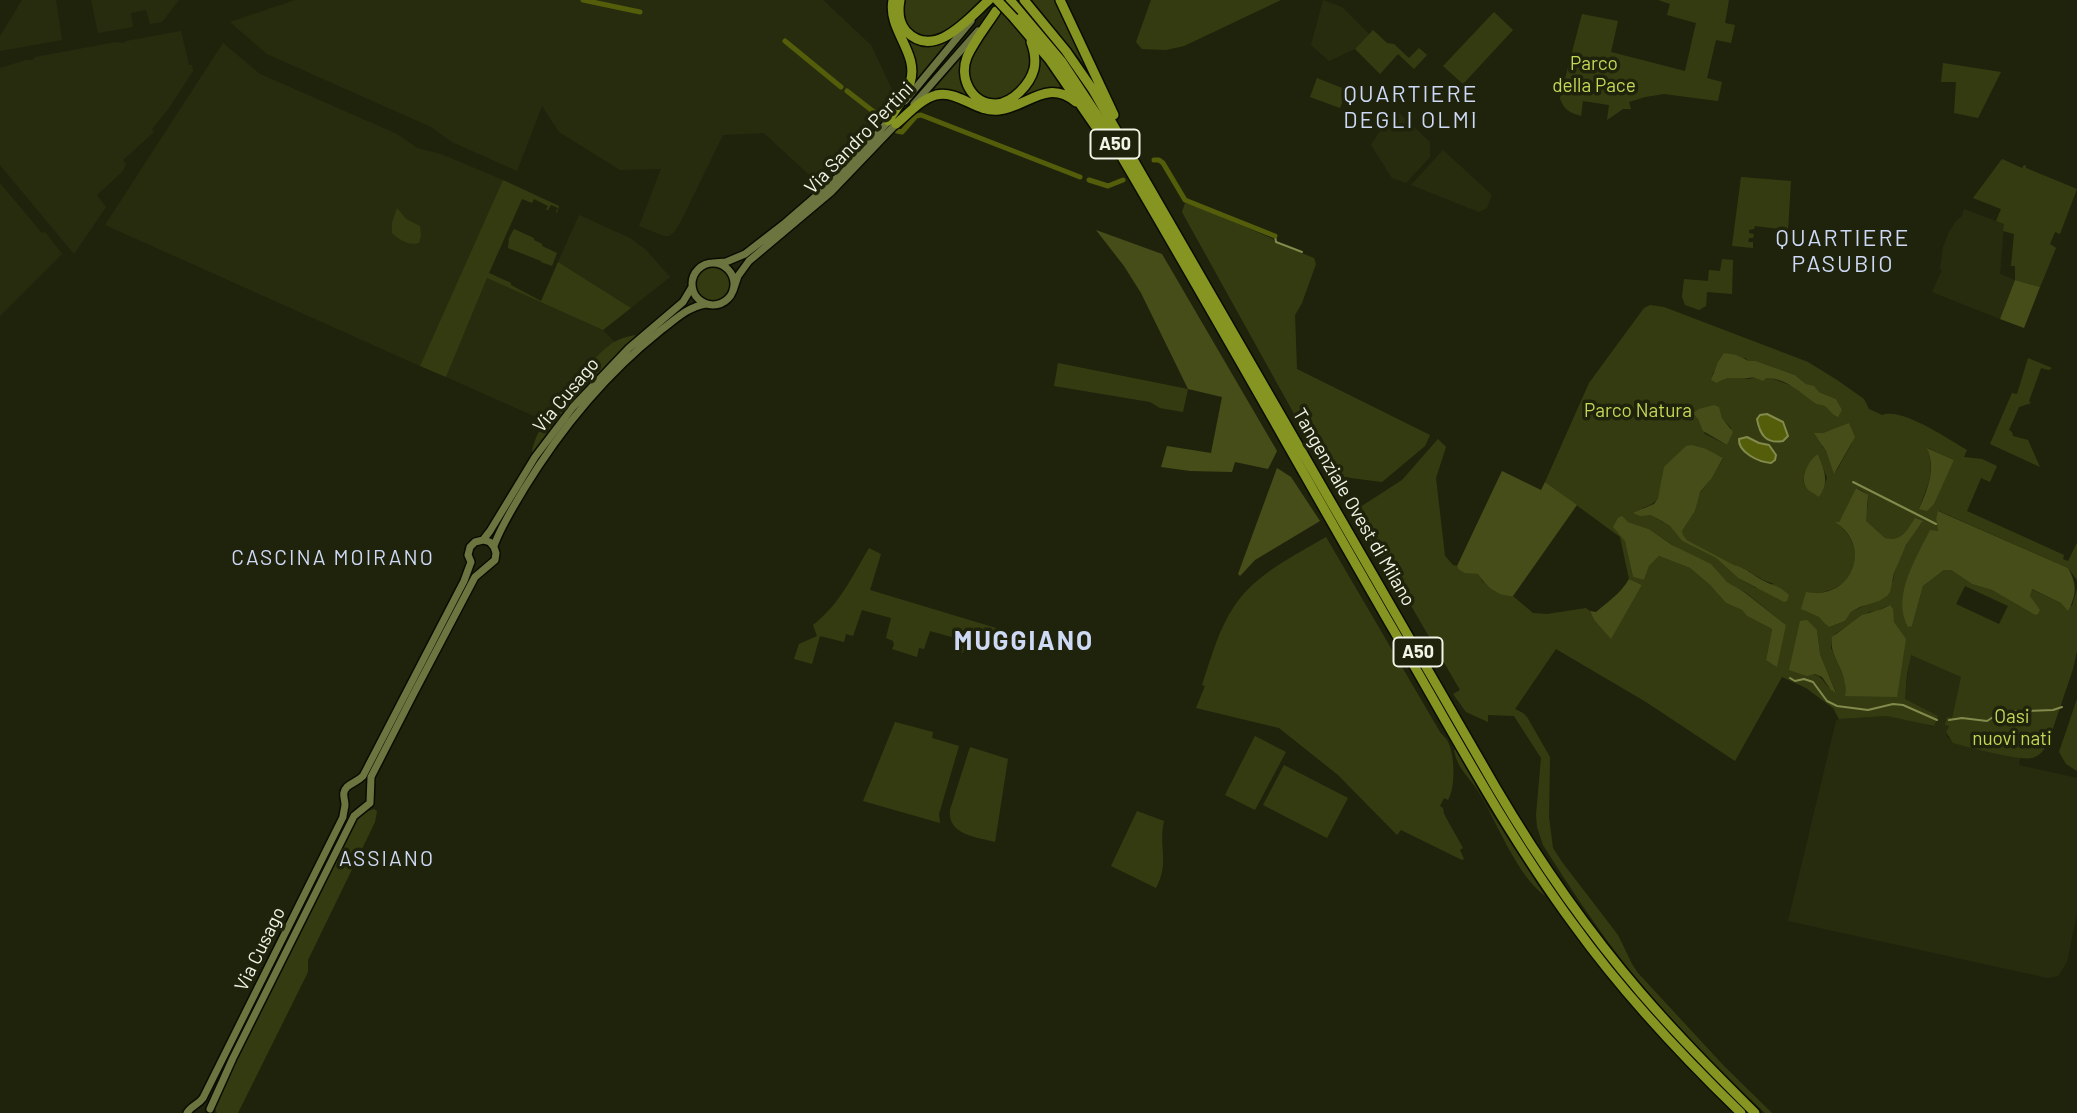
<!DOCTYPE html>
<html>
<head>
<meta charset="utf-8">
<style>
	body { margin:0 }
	canvas { display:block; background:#1f230c }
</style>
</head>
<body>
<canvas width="2077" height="1113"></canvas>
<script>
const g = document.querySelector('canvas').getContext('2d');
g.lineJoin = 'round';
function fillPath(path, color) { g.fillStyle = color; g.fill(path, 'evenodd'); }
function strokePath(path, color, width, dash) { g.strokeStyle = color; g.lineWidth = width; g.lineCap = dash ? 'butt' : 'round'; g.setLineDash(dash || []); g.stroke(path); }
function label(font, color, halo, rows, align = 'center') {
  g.font = font + ' Barlow,sans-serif'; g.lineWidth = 7; g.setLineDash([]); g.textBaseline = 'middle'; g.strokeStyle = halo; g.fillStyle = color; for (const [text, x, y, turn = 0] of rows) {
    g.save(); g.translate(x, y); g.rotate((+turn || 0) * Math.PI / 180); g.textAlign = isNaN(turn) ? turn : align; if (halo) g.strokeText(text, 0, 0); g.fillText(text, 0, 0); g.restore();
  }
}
fillPath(new Path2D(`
	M22 0H56L62 40 0 51V36Z
	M91 0H179L162 22 150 24 146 10 131 13 133 27 98 33Z
	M295 0H823L871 45 896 98 895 106 868 138 820 185 764 133 723 135 680 223 674 232 669 236H664L639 226 661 169 620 170 559 132 542 106 517 171 452 142 431 127 267 54 230 22Z
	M1323 0 1342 7 1369 34 1355 49 1329 61 1311 45Z
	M181 31 189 65H192L193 71 169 108 152 129 154 132 123 160 126 164 123 171 97 195 106 207 74 254 0 165V68L26 60H33L35 57 116 42 125 43 126 41Z
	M223 43 260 74 397 134 417 148 441 154 503 180 420 366 105 225Z
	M1398 112 1430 142V157L1406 183 1392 178 1371 145 1387 120 1389 121Z
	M1443 150 1492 195 1487 208 1479 212 1411 185Z
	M0 183 42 233 45 232 62 254 0 316Z
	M1964 209 2004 224 2000 274 2015 280 2000 319 1932 292 1942 270 1940 269 1943 247 1949 232 1956 221 1962 216Z
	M579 215 630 238 646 250 670 277 631 308 558 262Z
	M487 278 603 330 615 342 588 367 558 402 545 421 446 377Z
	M1910 654 1961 677 1952 718 1946 732 1947 737 1957 744 2020 758 2019 765 2077 778V914L2067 962 2058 976 2048 978 1788 921 1836 721 1839 719 1887 716 1917 721 1933 727 1938 716 1905 699Z`), '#282c0e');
fillPath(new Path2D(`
	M903 0H980L947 32 930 39 909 32 901 13Z
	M1032 0H1055L1084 61 1082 62Z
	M1151 0H1281L1184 46 1166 50 1142 49 1136 42Z
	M1658 0H1729L1725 23 1735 25 1731 43 1716 40 1707 78 1722 82 1718 101 1664 94 1645 97 1629 102 1631 109H1623L1607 120 1609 105 1583 101 1581 116C1569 112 1564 110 1560 98L1582 14 1618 21 1611 52 1685 71 1696 23 1667 15 1670 4Z
	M894 11 910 38 951 37 911 86 913 78Z
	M1001 11C1011 23 1027 35 1031 50 1035 68 1019 97 999 100 980 103 965 84 967 66 969 46 990 27 1001 11Z
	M1494 12 1513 30 1463 84 1443 66Z
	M1373 30 1387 43 1394 44 1409 58 1419 48 1427 55 1414 69 1398 54 1380 74 1355 49Z
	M1037 50 1062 83 1057 90C1034 86 1016 107 994 107 971 108 960 87 931 93L965 53C945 129 1043 117 1037 50Z
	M1943 63 2001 72 1978 118 1954 113 1956 82H1941Z
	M1317 78 1347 90 1340 108 1310 97Z
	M2002 159 2022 168 2024 165 2026 166V168L2077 189 2060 234 2055 232 2050 244 2056 248 2040 287 2015 280V266H2011L2014 234 2003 231 2004 224 1996 221 2001 209 1973 198Z
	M1741 177 1791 181 1788 230 1755 226 1754 229 1749 230V233L1754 234 1753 238H1749L1748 242H1753V248L1732 246Z
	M503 180 559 206 557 213 556 212 558 208 551 205 548 210H546L548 206 534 199 532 203 522 199 489 273 511 283V285L541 301 558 262 631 308 603 330 487 278 446 377 420 366Z
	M1185 203 1200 207 1273 239 1276 243 1314 258 1316 264 1302 303 1295 315 1297 369 1430 435 1425 446 1382 482 1328 475 1182 212Z
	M397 208 406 219 420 226 421 235 419 243C410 246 399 240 392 233V223Z
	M514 229 534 238V240L542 244V246L557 253 552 266 541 262V261L508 248 509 238Z
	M1722 259 1733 260 1732 294 1707 292 1706 306 1699 310 1685 305 1682 297 1684 279 1708 281 1709 270 1720 271Z
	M696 283a17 17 0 1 1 34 0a17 17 0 1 1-34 0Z
	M1650 305 1664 307 1808 362 1837 380 1864 399 1869 409 1882 415C1902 407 1948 439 1967 450L1964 457 1982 459 1997 466 1990 482 1981 478 1967 511 2064 555 2063 559 2068 561 2077 543V580L2068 568 1939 511 1936 519 1938 531 1922 549 1909 574 1912 626 1923 586 1944 570H1951L1972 584 1992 590 2035 615 2030 595 2031 589 2061 603 2072 606 2077 589V651L2073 669 2048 743C2044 750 2040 756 2032 758 2019 761 1968 747 1953 743L1946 732 1949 726 1945 725 1947 717 1952 718 1961 677 1911 655 1907 674 1905 699 1938 716 1934 726 1887 716 1839 719 1833 708 1806 688 1782 677 1735 761 1646 702 1556 649 1515 709 1523 713 1527 717 1550 757 1549 817 1553 848 1562 862 1618 935 1632 964 1638 973 1724 1066 1772 1113H1765C1718 1069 1672 1023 1632 973 1600 933 1570 888 1543 845L1537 827 1536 815 1541 758 1514 716 1488 715V722L1466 712 1453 694 1460 690 1395 578 1351 513 1402 480 1438 439 1446 447 1436 478 1445 556 1453 565 1457 566 1458 569 1478 574 1483 582 1495 592 1513 596 1533 613 1547 614 1586 608 1590 611 1594 620 1611 638 1642 585 1629 579 1620 537 1545 482 1589 383 1644 308ZM1745 358 1749 361H1756L1795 375 1806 384 1814 387 1819 392 1836 399 1842 411 1820 405 1792 386 1771 378 1753 377 1750 379 1731 377 1727 379 1712 375 1718 364ZM1720 413 1722 418 1731 428 1727 445 1705 434 1698 419ZM1849 424 1852 443 1837 470 1834 473 1826 451 1822 446 1823 433ZM1928 448 1954 460 1938 494 1919 509C1929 480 1934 479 1928 448ZM1818 454 1827 478 1819 496C1818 496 1809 491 1808 490 1797 480 1809 460 1818 454ZM1720 456 1723 459 1712 478 1698 495 1695 511 1682 531V535L1687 540 1734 565C1747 567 1758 580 1774 584L1756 588 1738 578 1716 558 1682 541 1670 526 1650 515 1642 508C1660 504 1663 490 1663 473ZM1856 488C1874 494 1867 505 1865 521L1885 538C1901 542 1907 531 1915 519L1922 523C1908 541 1896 558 1893 581L1868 604 1851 612 1845 621 1831 627 1825 624 1819 617 1802 609 1806 593C1852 597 1873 552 1836 522H1839ZM1628 522 1649 529 1736 588 1745 592 1786 625 1766 660 1772 629 1747 616 1742 610 1726 603 1710 585 1690 568 1659 556 1649 566 1644 580 1633 577 1625 540ZM1965 586 2008 606 1999 624 1956 604ZM1889 605 1894 622 1903 636 1845 696V680L1831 648V642L1835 634 1869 612 1877 611ZM1817 630 1820 654 1836 692C1824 688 1824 673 1809 674Z
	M636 335 587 386 532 453C535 423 586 363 611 344 618 339 628 336 636 335Z
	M2028 358 2052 368 2049 370 2041 368 2029 401 2031 403 2019 407 2009 430 2012 432 2013 436 2028 440 2040 467 1990 444 2012 393 2017 394Z
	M1058 363 1188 389 1183 412 1160 408 1150 402 1054 386Z
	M1326 537 1440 732C1442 735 1445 737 1447 740 1455 754 1456 787 1448 800L1444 798 1440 806 1443 808 1444 814 1463 848 1460 850 1464 859 1462 860 1401 830 1397 835 1338 775 1279 728 1196 708 1205 686 1202 685C1211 658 1219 628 1235 605 1257 573 1294 556 1326 537Z
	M869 548 881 554 870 590 996 628 992 640 969 633 963 653 956 651 959 639 930 631 924 649 919 648 917 657 892 649 894 645 893 641 886 638 891 618 862 610 853 636 846 634 844 642 820 636 812 664 794 659 799 644 817 636 813 625C840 604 852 577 869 548Z
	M2077 699V771L2066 764 2059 752Z
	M895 722 933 732 932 738 959 746 939 814 940 823 863 801Z
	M1255 736 1286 752 1255 810 1225 795Z
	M970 747 1008 759 995 842C977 837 947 835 950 810Z
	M1456 749 1487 806 1545 896C1515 873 1498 823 1478 791 1468 775 1458 770 1454 750Z
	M1284 765 1348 798 1327 838 1263 805Z
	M374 809 377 811 375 822 308 960V972L238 1113H217L215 1109 217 1098 351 825 362 813Z
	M1137 811 1164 821C1158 848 1170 862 1156 888L1111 866Z`), '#353b11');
fillPath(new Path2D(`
	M1096 230 1162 254 1277 451 1268 469 1235 462 1232 472 1190 471 1161 467 1167 446 1211 453 1222 397 1188 389 1141 293 1124 266Z
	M2015 280 2040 287 2024 328 2000 319Z
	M1724 353 1736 355 1749 361H1756L1795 375 1806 384 1814 386 1819 392 1836 399 1842 410 1838 417C1832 415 1830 410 1826 407 1823 405 1818 405 1815 403 1801 393 1784 377 1766 378L1763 381 1753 377C1741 381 1729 374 1717 383L1711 380 1718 362Z
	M1714 405 1719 407 1722 418 1733 432 1727 445 1703 431 1698 419 1693 413 1699 409Z
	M1849 423 1855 437 1834 474 1826 451 1814 433H1823Z
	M1692 445 1706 449 1723 458 1712 478 1700 492 1695 511 1682 531 1683 535 1687 540 1734 565C1745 567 1754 576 1764 581 1776 587 1778 585 1789 595L1787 601 1784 602 1738 578 1716 558 1682 541 1670 526 1660 520 1650 515 1640 516 1633 513 1654 504 1658 498 1664 467 1686 446Z
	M1927 448 1954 460 1934 504 1927 511 1919 509C1928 488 1936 470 1927 448Z
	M1818 454C1824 470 1830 481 1819 497 1818 496 1809 491 1808 490 1798 480 1808 460 1818 454Z
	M1277 468 1291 477 1320 521 1255 560 1240 576 1238 574Z
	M1502 471 1541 490 1545 482 1577 505 1513 596C1496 596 1487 587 1478 574L1465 573 1458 569 1457 566Z
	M1856 488 1868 495 1866 521 1885 538C1902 542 1907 530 1915 518L1923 521 1906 545 1894 573 1890 592 1887 596 1879 601 1860 607 1851 612 1845 621 1830 627 1825 624 1819 617 1801 609 1806 592C1851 601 1874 547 1835 522H1839Z
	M1938 511 2068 568C2077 584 2077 594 2068 611L2061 603 2032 589 2030 596 2040 610 2038 614 2035 615 1992 590 1972 584 1951 570H1944L1923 586 1912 626 1908 627C1891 596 1917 557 1930 530L1938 531 1936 519Z
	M1622 516 1628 522 1649 529 1672 545 1711 564 1727 582 1744 592 1786 625 1777 667 1766 660 1772 629 1747 616 1742 610 1726 603 1710 585 1690 568 1659 556 1649 566 1644 580 1633 577 1625 541 1613 527 1618 518Z
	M1629 579 1642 585 1611 639 1594 620 1590 611 1596 612C1608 602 1621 593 1629 579Z
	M1890 605 1893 609 1894 622 1906 639 1897 697 1845 696C1849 671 1828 657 1832 637L1862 615 1882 609Z
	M1807 620 1817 630 1820 654 1836 693 1831 690 1822 677 1815 674 1807 676 1789 670 1800 621Z`), '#464d19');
const water = new Path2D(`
	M1767 414 1783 422 1788 436 1783 441C1766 444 1760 435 1757 419L1760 415Z
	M1747 437 1759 443 1769 445 1776 455 1775 460 1771 463C1758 462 1738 452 1739 439Z`);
fillPath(water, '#535d0a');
strokePath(water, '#828a4c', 2);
strokePath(new Path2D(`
	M1275 236 1276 242 1302 252
	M1853 482 1936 524
	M1790 678 1795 681 1804 679 1813 682 1827 701 1837 706 1868 710 1893 704 1903 705 1937 720
	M1949 720 1962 718 1987 721 2001 712 2053 710 2062 707`), '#828a4c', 2);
strokePath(new Path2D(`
	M583 0 640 12
	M785 41 841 87
	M847 91 874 112
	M897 131 902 132 916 116 921 115 1080 177
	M1154 160H1159L1163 163 1185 200 1275 236
	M1089 180 1108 186 1123 180`), '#535d0a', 5);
const secondary = new Path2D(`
	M905 101 971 21
	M914 104 978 31
	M713 263 726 262 745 254 785 223 844 172 891 118
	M692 284a21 21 0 1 1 42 0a21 21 0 1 1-42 0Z
	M733 291 738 276 749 261 831 192 899 121
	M494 546C501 526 513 508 524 489 560 430 606 374 660 331 675 320 687 307 706 304
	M210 1109 233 1058 354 816 370 803 371 777 413 695 475 577 495 560 496 553 494 547 490 542 483 540
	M187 1113C191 1106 198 1105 203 1098L343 817C343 814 345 807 345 805 345 798 341 793 347 787 353 782 358 781 363 776L464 581 471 562 468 555 470 547 475 542 483 540 490 531 535 457 573 407 629 348 683 302 692 287`);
const highway = new Path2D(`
	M900 0C898 11 898 22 906 31 934 61 969 18 989 0
	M1010 0 1062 62 1097 115C1197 283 1292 454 1390 624 1449 725 1504 830 1574 925 1623 993 1681 1055 1741 1113
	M1024 0 1066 51 1093 90 1496 788C1539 861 1586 929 1641 993 1677 1035 1716 1074 1755 1113
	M1060 0 1114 115
	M996 11C987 25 974 41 967 57 959 78 971 104 996 104 1013 103 1030 84 1034 69 1036 60 1034 50 1031 42
	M1014 18 1049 59 1111 149
	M888 121C896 109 906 97 910 83 920 53 887 30 893 0
	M896 124C908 114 921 99 936 95 959 90 976 113 999 110 1027 107 1047 78 1076 102`);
strokePath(secondary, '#090c00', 10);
strokePath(highway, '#090c00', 12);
strokePath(secondary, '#6c7440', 7);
strokePath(highway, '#869522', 9);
const highwayBridge = new Path2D(`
	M997 0 1014 18`);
strokePath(highwayBridge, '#090c00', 12, []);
strokePath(highwayBridge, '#869522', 9);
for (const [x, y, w] of [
	[1115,144,49],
	[1418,652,49]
]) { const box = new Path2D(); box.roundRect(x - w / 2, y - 14.5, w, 29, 5); g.fillStyle = '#1f230c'; g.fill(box); strokePath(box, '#f1f4e6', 2); }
label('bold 18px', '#f1f4e6', null, [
	["A50",1115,144],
	["A50",1418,652]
]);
label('19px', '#c5d855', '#1f230c', [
	["Parco",1594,64],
	["della Pace",1594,86],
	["Parco Natura",1638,411],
	["Oasi",2012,717],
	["nuovi nati",2012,739]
]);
label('19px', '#f1f4e6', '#1f230c', [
	["Via Sandro Pertini",859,138,-46],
	["Via Cusago",566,395,-50],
	["Tangenziale Ovest di Milano",1354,507,60],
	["Via Cusago",260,949,-64]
]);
g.letterSpacing = '2px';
label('21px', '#cdd9f5', '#1f230c', [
	["CASCINA MOIRANO",333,558],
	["ASSIANO",387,859]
]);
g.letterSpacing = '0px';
g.letterSpacing = '2px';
label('23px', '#cdd9f5', '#1f230c', [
	["QUARTIERE",1411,94],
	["DEGLI OLMI",1411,120],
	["QUARTIERE",1843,238],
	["PASUBIO",1843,264]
]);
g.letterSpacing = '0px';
g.letterSpacing = '2px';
label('bold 26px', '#cdd9f5', '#1f230c', [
	["MUGGIANO",1024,641]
]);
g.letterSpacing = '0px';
</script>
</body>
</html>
